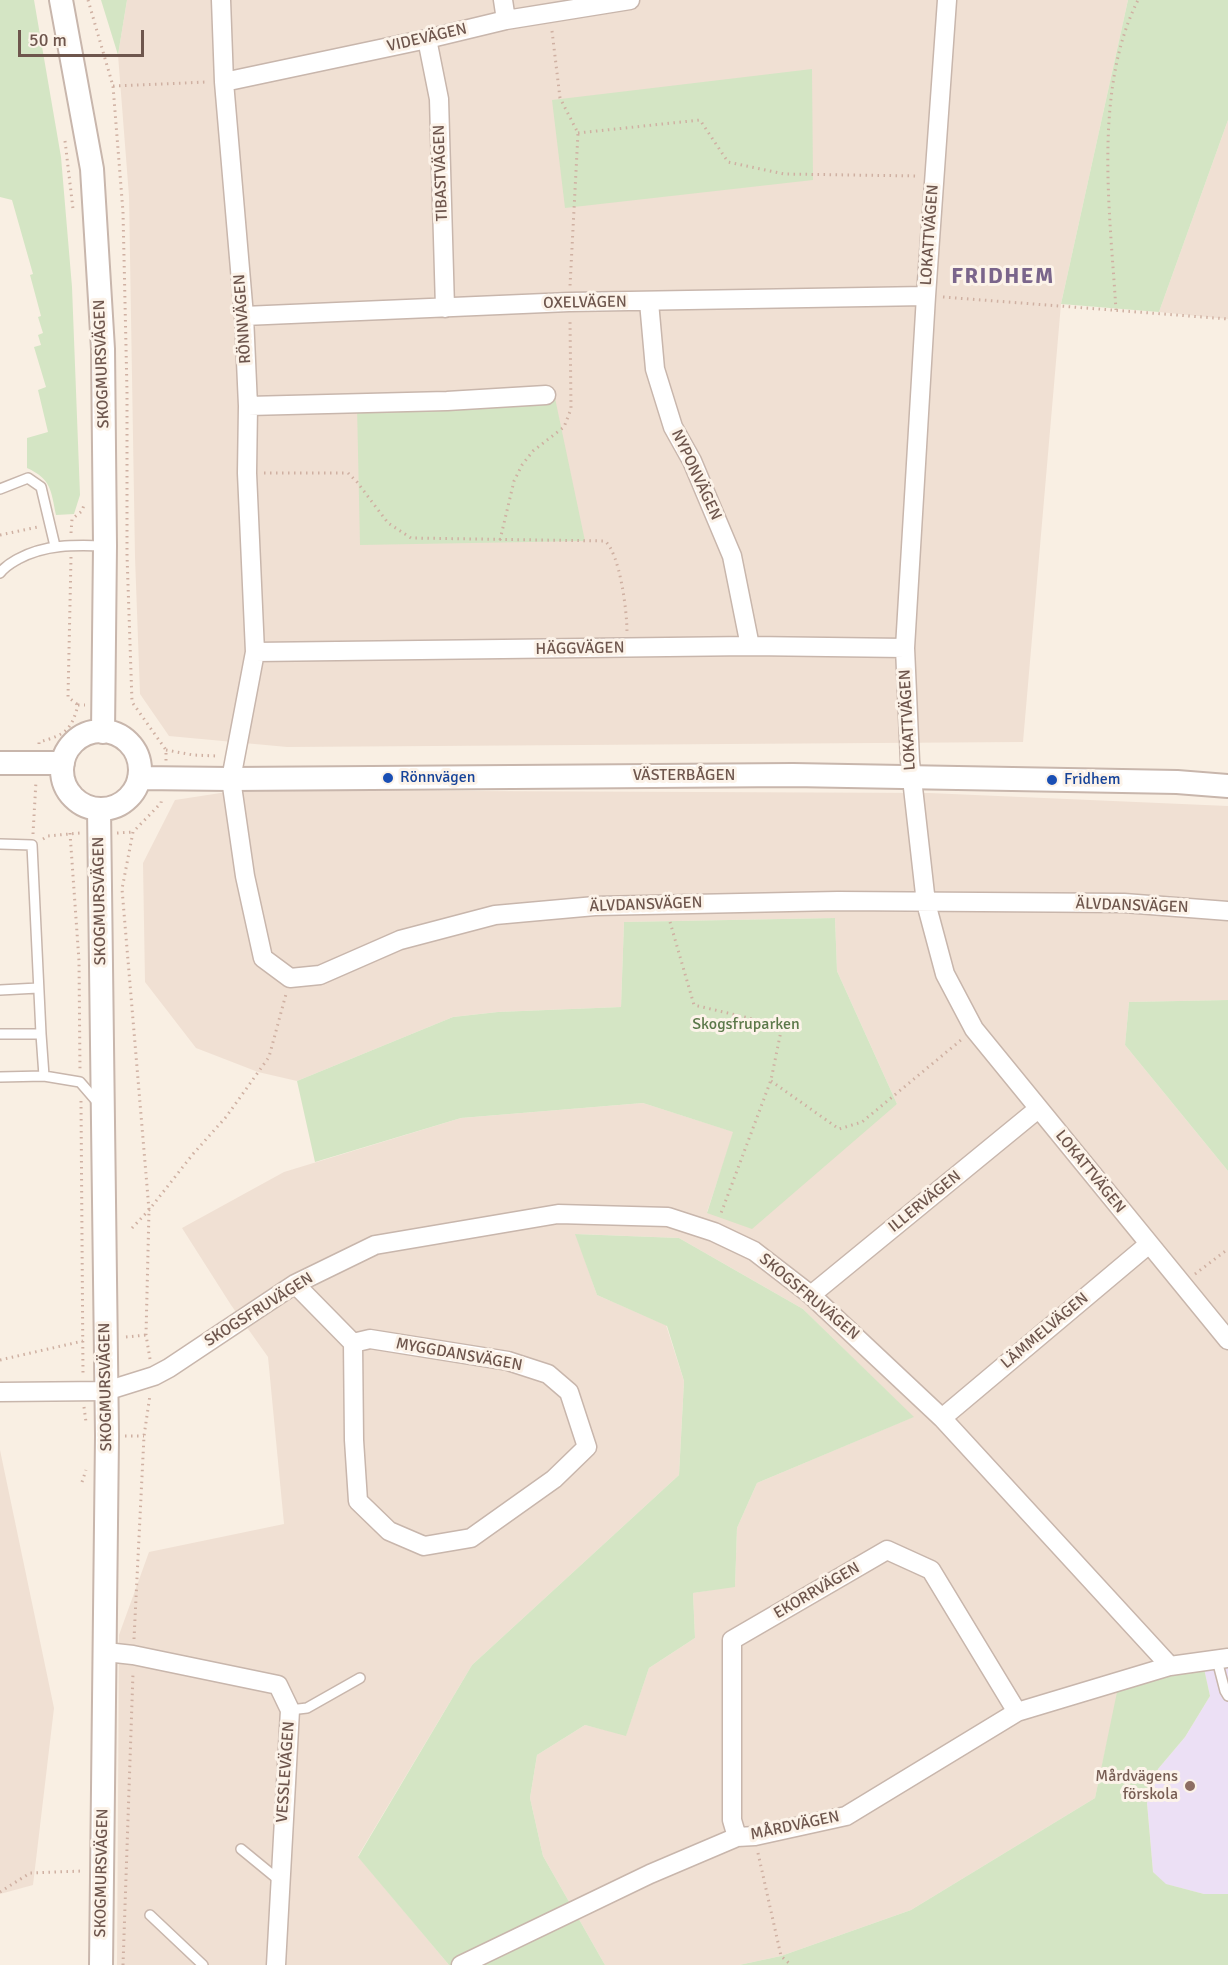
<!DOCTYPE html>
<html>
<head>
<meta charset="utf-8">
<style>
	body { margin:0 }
	#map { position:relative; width:1228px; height:1965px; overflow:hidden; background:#f9efe3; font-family:Signika,sans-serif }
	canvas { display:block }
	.scale { position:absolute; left:18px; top:30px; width:126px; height:27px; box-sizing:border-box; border:3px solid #6e564d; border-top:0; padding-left:8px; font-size:18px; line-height:21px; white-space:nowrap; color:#6e564d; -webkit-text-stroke:4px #fcf3e9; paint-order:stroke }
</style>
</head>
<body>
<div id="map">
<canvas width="1228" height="1965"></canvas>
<div class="scale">50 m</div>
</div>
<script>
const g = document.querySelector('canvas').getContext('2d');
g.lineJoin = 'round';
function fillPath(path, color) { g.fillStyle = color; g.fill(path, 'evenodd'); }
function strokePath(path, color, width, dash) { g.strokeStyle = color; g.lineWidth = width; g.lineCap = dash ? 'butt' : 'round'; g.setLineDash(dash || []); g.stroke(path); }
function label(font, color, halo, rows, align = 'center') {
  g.font = font + ' Signika,sans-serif'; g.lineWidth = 6; g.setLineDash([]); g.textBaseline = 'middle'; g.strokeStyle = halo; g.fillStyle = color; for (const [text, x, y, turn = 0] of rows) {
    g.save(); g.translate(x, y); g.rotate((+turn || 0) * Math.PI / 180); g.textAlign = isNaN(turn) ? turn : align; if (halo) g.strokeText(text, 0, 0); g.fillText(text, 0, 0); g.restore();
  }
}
fillPath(new Path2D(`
	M127 0H1128L1061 304 1023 742 287 747 169 736 140 694 135 557 129 196 118 55Z
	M1228 120V319L1159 312Z
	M240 790 929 793 1228 806V1000L1129 1002 1125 1045 1228 1171V1656L1118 1692 1095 1798 911 1910 781 1956 739 1965H605L543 1856 530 1798 537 1755 585 1725 626 1735 649 1668 695 1638 693 1593 735 1586 737 1528 757 1483 913 1417 803 1309 679 1238 576 1234 597 1295 666 1325 684 1381 679 1475 472 1665 358 1856 449 1965H117L119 1635 149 1552 284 1524 268 1357 231 1305 182 1228 284 1172 461 1118 643 1103 734 1132 707 1212 897 1104 837 971 835 918 624 922 621 1007 498 1012 453 1017 297 1081 258 1072 196 1048 145 982 143 863 175 800Z
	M0 1450 54 1708 33 1885 0 1894Z`), '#f0e0d3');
fillPath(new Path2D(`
	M1228 1661V1894H1204L1165 1884 1153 1872 1147 1803 1158 1769 1185 1737 1210 1696 1203 1664Z`), '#ece0f5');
fillPath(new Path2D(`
	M0 0H34L61 157 72 287 80 495 74 514 56 515C51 490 51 479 27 468V438L48 432 38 390 46 387 34 347 41 345 38 335 43 333 38 317 41 316 30 275 33 274 12 200 0 197Z
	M101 0H127L118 55Z
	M1128 0H1228V120L1159 312 1061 304Z
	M812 69 813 180 565 208 552 100Z
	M555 398 585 541 360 545 357 406Z
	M835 918 837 971 897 1104 752 1229 707 1213 733 1132 643 1103 461 1118 315 1162 297 1081 453 1017 498 1012 621 1007 624 922Z
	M1228 1000V1171L1125 1045 1129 1002Z
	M575 1234 679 1238 803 1309 914 1417 757 1483 737 1528 735 1587 693 1593 695 1638 649 1668 626 1736 585 1725 537 1755 530 1798 543 1856 605 1965H449L358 1857 472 1665 679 1475 684 1381 667 1326 597 1295Z
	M1203 1664 1210 1696 1185 1737 1158 1769 1147 1803 1153 1872 1166 1884 1204 1894H1228V1965H739L781 1956 911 1910 1095 1798 1117 1692 1173 1671Z`), '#d4e5c4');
const service = new Path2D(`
	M0 489 28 478 41 487 55 546
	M0 573C5 566 11 563 18 559 46 544 74 545 105 546
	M0 844 32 845 41 1034H0
	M0 990 38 988
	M41 1034 44 1076 80 1082 99 1104
	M0 1077 44 1076
	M1217 1660 1225 1691 1228 1696
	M290 1710 307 1708 360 1678
	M241 1849 280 1881
	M150 1915 203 1965`);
const minor = new Path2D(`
	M221 0 224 82 244 316 248 406 247 473 255 652 231 779 245 876 263 958 290 978 320 975 400 940 495 915 595 906 838 901 1124 903 1228 911
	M503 0 506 20
	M947 0 926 296 905 648 910 761 926 903 945 974 974 1029 1228 1340
	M427 39 439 99 445 308
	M224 82 427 39 506 20 630 0
	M649 302 655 369 673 427 692 461 732 556 750 646
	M244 316 569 302 926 296
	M248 406 447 401 546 395
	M255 652 750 646 905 648
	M295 1284 353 1343 354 1440 358 1501 389 1531 424 1546 471 1538 554 1479 587 1447 569 1392 548 1374 508 1361 370 1339 353 1343
	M811 1295 1038 1109
	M0 1392 106 1391 154 1376 169 1368 295 1284 375 1245 558 1214 668 1217 714 1232 754 1251 811 1295 942 1418 1170 1666
	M942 1418 1149 1244
	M106 1652 133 1655 278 1685 290 1710 276 1965
	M737 1837 732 1820V1640L887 1550 931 1570 1017 1712
	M461 1965 650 1874 737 1837 755 1836 846 1816 1017 1712 1170 1666 1228 1658`);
const tertiary = new Path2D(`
	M61 0 92 169 103 349 105 546 103 732
	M62 770a39 39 0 1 1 78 0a39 39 0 1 1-78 0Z
	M0 763H63
	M139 778 231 779 793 775 1177 782 1228 786
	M99 809 107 1436 101 1965`);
strokePath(service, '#c8b6ac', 12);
strokePath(minor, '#c8b6ac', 21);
strokePath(tertiary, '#c8b6ac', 26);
strokePath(new Path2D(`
	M88 0 113 86 123 212 127 392V555L132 702 166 750V761
	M552 31 560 98 578 133 570 286
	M113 86 207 82
	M578 133 700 120 728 162 784 174 918 176
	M65 141 73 209
	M943 297 1228 319
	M1116 310C1110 212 1093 90 1138 0
	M264 473H348L357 482 388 523 411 538 605 541C620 554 627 611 627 632
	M71 533 72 519 82 511 84 505
	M0 535 38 527
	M500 540 514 481 522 465 533 451 564 427 571 409 570 320
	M71 557 68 697 78 705
	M39 744V742C65 735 71 731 78 705H85
	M166 750 193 755 218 756
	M70 833 79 961 80 1071
	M117 833 133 832
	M33 834 36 781
	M43 839 48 836 80 833
	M670 922 694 1005 782 1026 771 1080 720 1216
	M771 1081 839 1129 862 1122 961 1040
	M81 1101 83 1374
	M132 1228 149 1210 193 1154 226 1117 269 1057 286 994
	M1195 1274 1228 1249
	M126 1337 146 1335
	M150 1359 146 1335 149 1210 122 889 133 832 161 803 162 797
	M0 1360 83 1341
	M84 1407 86 1422
	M125 1436H144
	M82 1482 86 1470
	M134 1639 144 1436 150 1395
	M758 1853 781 1956 791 1965
	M0 1892 30 1873 83 1871
	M123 1965 133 1673`), '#cfb0a2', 3, [1.5, 4.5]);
strokePath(service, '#fff', 9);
strokePath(minor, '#fff', 18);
strokePath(tertiary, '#fff', 22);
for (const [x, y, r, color] of [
	[388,778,6,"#1a4fb4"],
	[1052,780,6,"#1a4fb4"],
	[1190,1786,6,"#8d6e63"]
]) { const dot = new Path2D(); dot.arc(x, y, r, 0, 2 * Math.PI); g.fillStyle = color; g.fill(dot); strokePath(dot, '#fcf3e9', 2); }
label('16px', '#6e564d', '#fcf3e9', [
	["VIDEVÄGEN",427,38,-13],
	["TIBASTVÄGEN",441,173,-92],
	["LOKATTVÄGEN",930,235,-86],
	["OXELVÄGEN",585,303,-1],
	["RÖNNVÄGEN",243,319,-94],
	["SKOGMURSVÄGEN",102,364,-92],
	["NYPONVÄGEN",696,475,65],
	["HÄGGVÄGEN",580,649,-1],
	["LOKATTVÄGEN",908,720,-93],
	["VÄSTERBÅGEN",684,776],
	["SKOGMURSVÄGEN",100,901,-91],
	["ÄLVDANSVÄGEN",646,905,-2],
	["ÄLVDANSVÄGEN",1132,906,2],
	["LOKATTVÄGEN",1090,1172,51],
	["ILLERVÄGEN",925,1202,-39],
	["SKOGSFRUVÄGEN",809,1297,40],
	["SKOGSFRUVÄGEN",259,1310,-32],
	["LÄMMELVÄGEN",1045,1331,-40],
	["MYGGDANSVÄGEN",459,1355,10],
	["SKOGMURSVÄGEN",106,1387,-91],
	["EKORRVÄGEN",817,1591,-30],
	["VESSLEVÄGEN",286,1772,-86],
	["MÅRDVÄGEN",795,1826,-12],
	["SKOGMURSVÄGEN",102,1873,-89]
]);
label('16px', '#164399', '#fcf3e9', [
	["Rönnvägen",400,778],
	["Fridhem",1064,780]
], 'left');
label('16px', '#5b7849', '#fcf3e9', [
	["Skogsfruparken",746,1025]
]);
label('16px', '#785e54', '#fcf3e9', [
	["Mårdvägens",1178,1777],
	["förskola",1178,1795]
], 'right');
g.letterSpacing = '1.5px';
label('bold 22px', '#7a658b', '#fcf3e9', [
	["FRIDHEM",1003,277]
]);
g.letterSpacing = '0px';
</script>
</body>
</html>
